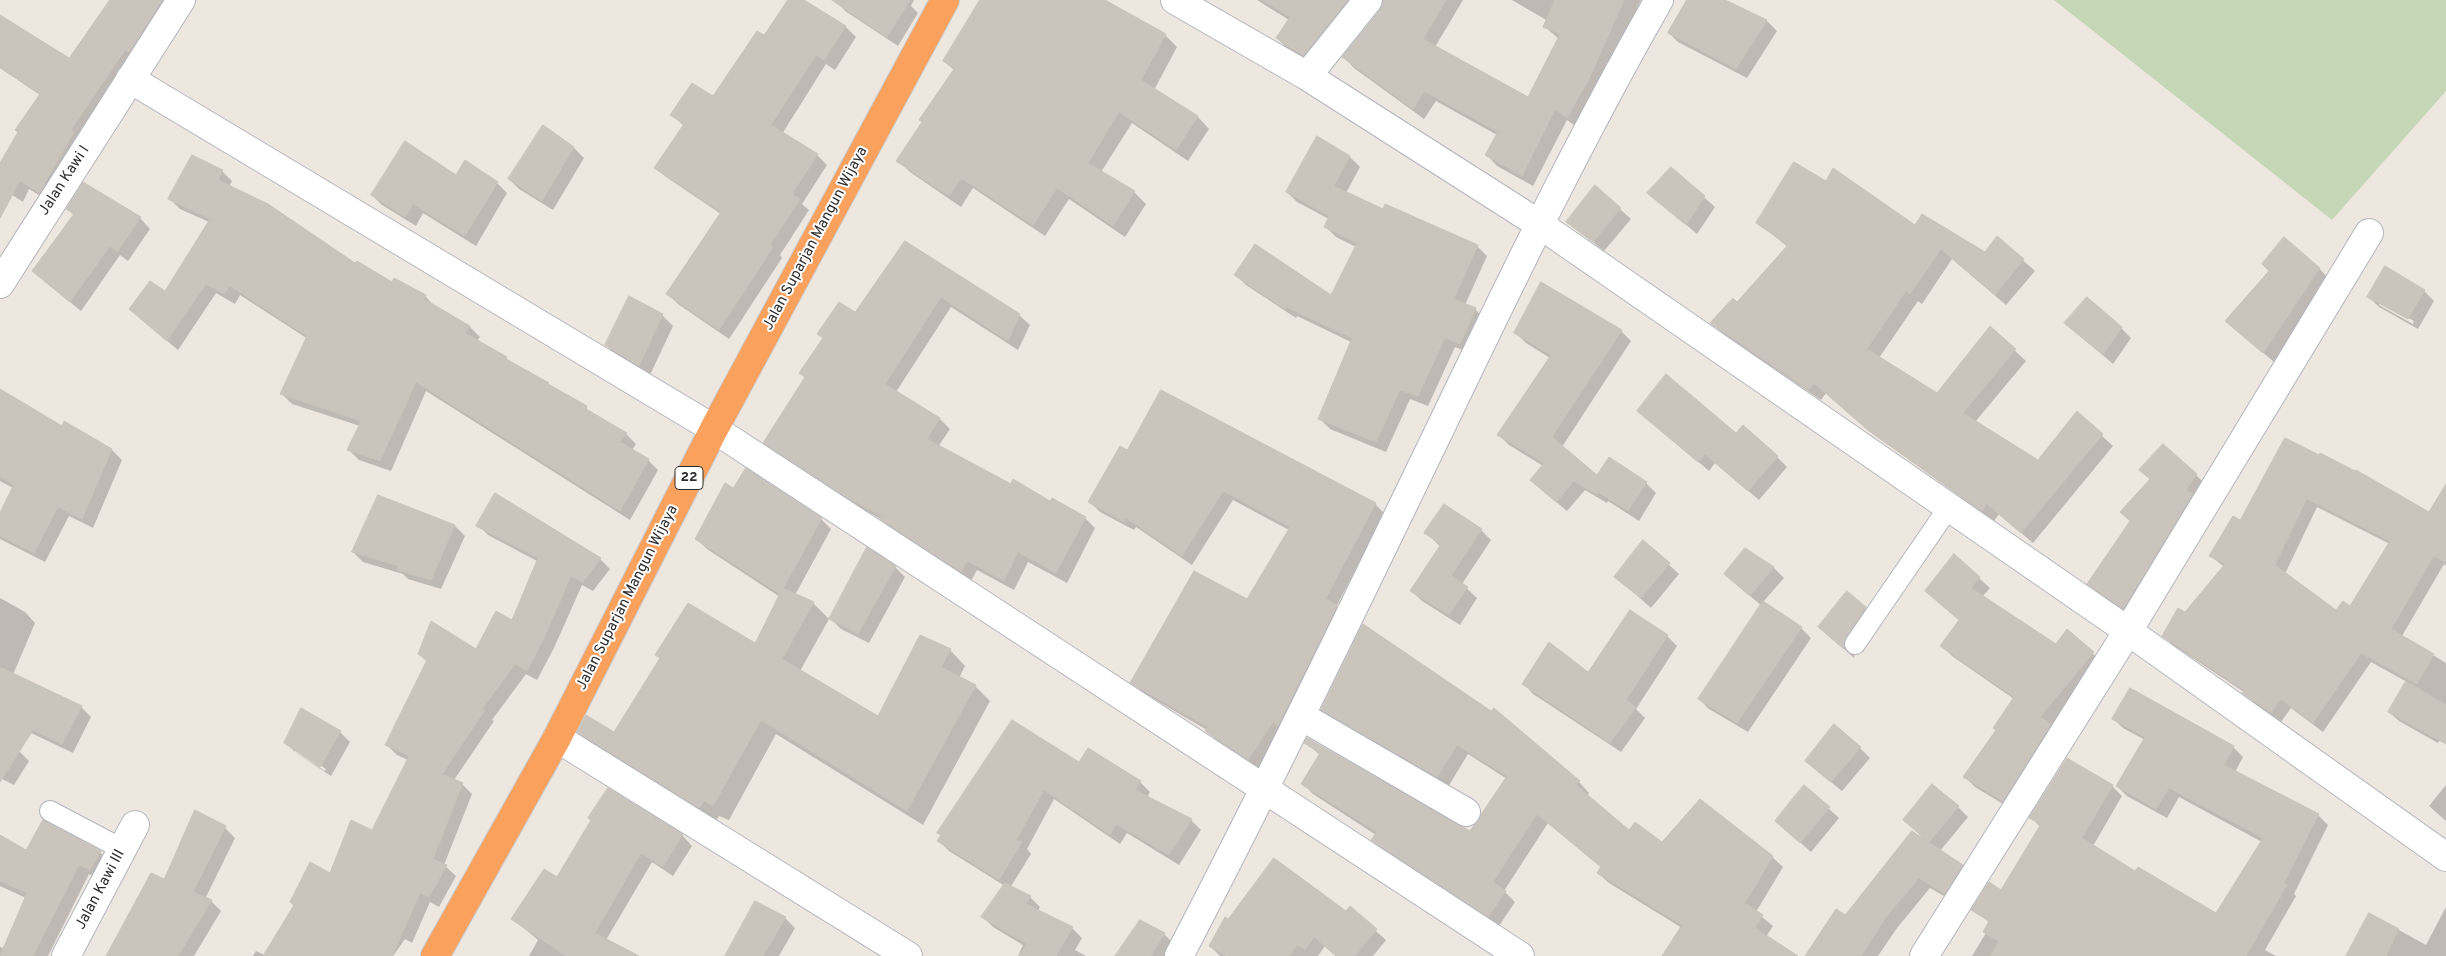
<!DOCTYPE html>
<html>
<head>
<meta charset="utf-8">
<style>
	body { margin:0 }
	canvas { display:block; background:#ede7df }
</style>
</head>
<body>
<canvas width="2446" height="956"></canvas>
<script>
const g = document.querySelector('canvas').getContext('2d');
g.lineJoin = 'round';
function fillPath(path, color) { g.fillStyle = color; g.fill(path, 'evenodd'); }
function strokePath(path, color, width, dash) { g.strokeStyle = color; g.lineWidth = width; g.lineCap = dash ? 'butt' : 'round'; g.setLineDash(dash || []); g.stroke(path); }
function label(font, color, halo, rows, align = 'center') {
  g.font = font + ' Overpass,sans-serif'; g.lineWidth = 4; g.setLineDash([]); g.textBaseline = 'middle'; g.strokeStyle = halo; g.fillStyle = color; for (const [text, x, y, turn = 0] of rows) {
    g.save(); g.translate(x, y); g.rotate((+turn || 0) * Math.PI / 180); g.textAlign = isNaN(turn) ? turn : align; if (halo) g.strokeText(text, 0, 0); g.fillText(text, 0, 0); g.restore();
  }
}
fillPath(new Path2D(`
	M2054 0H2446V91L2332 220Z`), '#c6d7b7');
fillPath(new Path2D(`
	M111 0H179L49 201 29 189 23 202 0 187V165L40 95 0 68V16L70 59Z
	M836 0H914L911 6 918 13 898 46 845 11Z
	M981 0H1103L1165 35 1177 47 1154 90 1198 117 1209 129 1188 161 1132 123 1101 172 1134 192 1146 204 1125 237 1069 199 1045 236 973 188 961 207 910 172 898 161 955 71 944 61Z
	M1257 0H1368L1315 66 1288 49 1277 38 1289 20Z
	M1384 0H1463L1435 47 1528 98 1559 39 1545 27 1548 21 1512 0H1641L1600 88 1578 128 1567 120 1533 186 1497 166 1487 155 1497 135 1436 101 1424 119 1354 68 1344 57 1382 10Z
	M1687 0H1722L1767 21 1777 31 1747 78 1678 42 1668 32Z
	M814 8 846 27 856 37 835 70 826 64 782 134 817 155 827 165 802 204 809 210 780 255 782 258 729 339 678 304 668 294 721 214 666 177 656 167 684 126 672 115 713 97Z
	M543 127 574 148 584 158 553 210 519 189 509 179Z
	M1317 138 1350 157 1360 167 1346 193 1383 210 1477 246 1487 256 1465 305 1475 309 1485 320 1470 353 1455 347 1428 406 1410 399 1386 452 1330 429 1320 419 1351 342 1297 316 1296 318 1246 285 1236 275 1331 297 1356 247 1336 237 1326 227 1329 219 1297 202 1287 192Z
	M1671 168 1715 207 1697 234 1649 193Z
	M222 171 232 181 229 187 356 265 392 284 425 296 435 307 470 327 480 337 477 341 626 434 636 444 632 450 648 460 658 470 630 520 426 391 391 471 359 460 349 450 360 426 292 404 282 394 308 339 240 295 235 304 216 293 178 350 141 319 130 309 166 293 209 222 180 209 170 199Z
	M457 176 497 183 507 193 476 246 423 213 416 226 382 205 372 195Z
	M1826 183 1915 227 1985 254 1998 238 2035 271 2006 305 1952 259 1922 304 1918 301 1879 358 1937 395 1990 328 2026 361 1975 422 2038 461 2077 413 2113 446 2033 543 1999 514 1994 521 1883 441 1826 393 1821 400 1723 334 1712 323 1737 304 1788 247 1758 223Z
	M1595 187 1631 219 1604 251 1568 222Z
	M68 209 140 218 150 229 128 261 120 255 81 311 44 281 74 216Z
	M905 243 1019 315 1030 325 1018 350 951 307 896 392 940 419 950 429 938 447 1011 486 1085 518 1095 528 1067 583 1028 562 1014 590 977 570 971 581 892 529 884 521 856 505 775 453 765 442 806 378 800 373 856 313Z
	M2319 268 2329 279 2274 362 2226 321Z
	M2424 291 2434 301 2418 329 2379 307 2369 297ZM2379 302 2414 321 2413 324 2379 305Z
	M630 298 663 316 673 326 650 375 616 355 606 345Z
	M2066 323 2121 328 2131 338 2113 364Z
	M1621 331 1631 341 1562 447 1597 477 1609 459 1646 483 1656 493 1639 521 1608 501 1607 503 1585 490 1567 511 1542 490 1543 466 1509 445 1499 435 1550 358 1526 343 1516 333Z
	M0 390 62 428 112 450 122 460 93 528 69 516 45 562 0 539V516L13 488 0 481Z
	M1639 411 1737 435 1777 457 1787 467 1759 500 1715 463 1709 471Z
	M2285 439 2429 514 2446 486V566L2444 564 2402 636 2446 663V730L2438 743 2399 721 2389 712 2407 682 2371 662 2323 732 2291 708 2281 722 2254 703 2244 692 2173 645 2163 635 2185 614 2224 567 2211 556 2241 522ZM2317 507 2390 544 2350 608 2336 612 2285 574Z
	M1128 452 1375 504 1385 514 1336 607 1346 617 1284 731 1258 768 1217 741 1207 730 1142 692 1132 682 1247 600 1289 530 1233 500 1192 565 1136 527 1134 530 1100 512 1090 502Z
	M2141 470 2196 475 2206 485 2134 618 2099 594 2089 584 2131 522 2151 480Z
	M733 490 821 519 831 529 795 595 813 603 829 619 800 671 879 718 950 650 965 666 959 678 975 686 990 701 923 825 776 734 729 820 719 816 715 822 594 747 579 732 615 733 755 645 780 597 707 549 697 539Z
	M379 497 455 526 465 536 441 589 408 579 403 574 363 562 353 552Z
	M478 525 600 559 610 569 593 591 582 585 554 648 537 680 526 674 492 720 494 721 454 780 462 784 472 794 444 865 456 876 439 907 430 902 412 943 405 939 393 956H253L256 951 265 955 330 875 373 832 408 760 397 755 387 745 427 662 419 654 476 650 513 621 537 561 488 535Z
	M1481 530 1491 540 1462 584 1477 598 1460 625 1422 601 1412 591 1441 547 1426 533Z
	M1644 542 1679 574 1651 608 1616 577Z
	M1746 549 1774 568 1784 578 1763 602 1801 628 1811 638 1748 732 1709 709 1699 699 1762 606 1736 584Z
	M1954 556 1990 588 1982 597 2056 646 2068 631 2103 663 2051 726 2061 735 2013 810 1975 787 1965 777 1997 730 2014 699 1952 656 1942 646 1960 621Z
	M895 567 905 577 869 643 841 629 831 619Z
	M0 598 25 612 35 623 6 691 0 689Z
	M1865 608 1875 618 1855 648 1854 658 1820 627Z
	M1630 612 1667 636 1677 646 1636 709 1645 718 1621 752 1533 694 1523 683 1589 674Z
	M1364 625 1579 782 1589 793 1587 796 1629 832 1662 844 1772 857 1783 867 1756 912 1773 926 1766 937 1795 956H1663L1682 928 1609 883 1598 873 1602 868 1548 823 1504 891 1515 902 1499 926 1383 850 1372 840 1376 835 1313 794 1303 784 1320 755 1306 743 1470 833 1507 779 1468 754 1448 787 1333 720 1322 709Z
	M81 707 91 717 73 753 31 733 21 723Z
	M2113 718 2233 747 2243 757 2235 772 2318 815 2328 825 2294 894 2296 896 2265 950 2276 956H1972L1986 933 1990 923 1983 917 2002 892 2041 827 2031 818 2112 786 2122 796 2093 846 2136 872 2216 915 2262 842 2179 797 2167 818 2127 796 2117 786 2145 740 2123 728Z
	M340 732 350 742 331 776 296 753 286 743ZM295 749 326 769 325 771 295 752Z
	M0 742 19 751 29 761 14 785 0 778Z
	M1860 748 1870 758 1842 791 1817 771Z
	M1079 763 1140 782 1150 792 1147 798 1191 820 1201 830 1179 865 1127 833 1120 844 1054 799 1027 849 1031 854 1010 888 1030 897 1040 907 1038 911 1072 928 1082 938 1075 950 1086 956H1018L1023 945 993 927 983 917 1005 886 949 851 939 841Z
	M2446 785V821L2429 806Z
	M1804 786 1839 818 1811 852 1776 821Z
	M1958 807 1968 817 1940 851 1962 866 1973 876 1956 903 1930 888 1897 928 1878 956H1806L1845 917 1928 843 1915 830Z
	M43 822 100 852 110 862 100 879 89 874 48 956H0V947L3 948 26 898 0 886V837L27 851Z
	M225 828 235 838 205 899 211 901 221 911 194 956H122L164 881Z
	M682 835 692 846 673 876 652 862 606 940 636 956H529L538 940 513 919 557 879Z
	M2446 907V956H2351L2370 914 2426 945Z
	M1350 908 1386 940 1373 956H1336L1325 946 1318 956H1220L1210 946 1228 921 1346 913Z
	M785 918 795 928 779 956H729Z
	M1140 922 1164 934 1174 944 1167 956H1120Z`), '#0003');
const building = new Path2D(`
	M110 0H162L129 52 125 50 71 130 74 132 39 193 20 181 0 218V163L18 132 15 130 40 94 0 67V15L69 58Z
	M788 0H804L846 26 824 60 816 55 771 125 818 154 792 194 800 199 770 245 773 247 719 330 666 294 721 212 654 168 684 124 670 115 692 83 713 96 757 31 764 35Z
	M832 0H910L887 37Z
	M980 0H1105L1166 34 1141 80 1198 116 1176 150 1119 112 1088 163 1135 191 1113 226 1057 188 1033 225 961 178 949 196 896 161 922 122 919 120 954 69 943 61Z
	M1262 0H1348L1303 56 1276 38 1290 17Z
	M1383 0H1446L1423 39 1528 97 1560 34 1543 27 1555 0H1624L1590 77 1567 118 1555 110 1522 176 1485 155 1498 132 1424 91 1413 109 1342 57 1380 10Z
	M1687 0H1725L1767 20 1736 69 1668 33Z
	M543 125 574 147 542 201 508 179Z
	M1317 136 1350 156 1334 186 1383 209 1385 204 1478 245 1454 299 1476 308 1460 344 1445 338 1418 396 1400 390 1376 442 1318 419 1352 338 1286 307 1285 309 1234 275 1255 244 1331 295 1357 243 1324 227 1329 216 1286 192Z
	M405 141 456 175 465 160 498 182 465 236 413 204 405 217 371 195Z
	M192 155 223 170 218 180 268 204 355 263 357 261 392 282 394 278 426 295 424 299 470 326 465 333 507 357 506 359 549 383 548 384 587 406 586 409 627 433 620 442 649 459 620 511 416 382 380 461 347 450 361 421 280 394 307 336 230 286 224 294 206 284 167 341 129 309 150 281 165 291 210 219 168 199Z
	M1794 162 1826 181 1833 168 1915 225 1922 214 1985 252 1997 236 2024 259 1995 295 1941 249 1910 294 1906 291 1867 349 1937 393 1990 326 2016 349 1963 413 2038 460 2077 411 2103 434 2021 533 1987 504 1982 511 1869 431 1814 383 1809 390 1710 323 1733 298 1737 302 1788 245 1756 223Z
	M1671 167 1705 196 1686 225 1647 193Z
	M83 182 141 217 117 252 110 246 70 302 32 271 74 214 66 209Z
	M1595 185 1621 208 1593 242 1566 222Z
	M2284 237 2320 268 2263 353 2225 321 2269 271 2262 264Z
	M905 241 1020 314 1008 341 941 297 885 384 940 418 927 439 1011 484 1013 479 1050 501 1052 498 1086 517 1056 573 1018 552 1004 581 967 561 961 572 880 519 882 516 844 496 763 443 805 377 799 373 823 338 817 334 839 302 855 312Z
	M2385 266 2425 290 2408 319 2367 297Z
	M1541 282 1622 330 1552 437 1597 475 1609 457 1647 482 1628 511 1598 492 1596 494 1574 481 1556 502 1530 480 1544 463 1497 435 1551 355 1514 333Z
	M629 296 663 314 639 366 605 345Z
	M2087 297 2122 327 2103 355 2064 323Z
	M1666 374 1736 433 1743 425 1778 456 1748 491 1705 454 1698 462 1637 411Z
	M0 389 62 426 64 421 112 449 82 519 58 507 34 553 0 536V513L14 484 0 477Z
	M1161 390 1376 503 1326 598 1337 606 1278 725 1273 722 1248 760 1205 731 1208 727 1130 683 1194 571 1247 599 1290 527 1223 491 1182 556 1126 518 1124 522 1088 502 1120 446 1127 450Z
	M2285 438 2319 455 2320 453 2355 471 2356 470 2429 512 2446 484V562L2434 556 2391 629 2434 654 2417 684 2361 653 2313 723 2281 699 2271 713 2242 693 2244 690 2162 636 2178 608 2185 612 2225 564 2209 556 2233 516 2240 520ZM2307 499 2390 541 2350 606 2343 601 2336 610 2275 565Z
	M2163 444 2197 474 2186 490 2193 494 2123 609 2087 584 2130 521 2120 512 2150 479 2139 470Z
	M746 468 822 518 780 594 695 539 725 483 733 488Z
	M495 493 601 558 583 582 571 576 544 638 527 671 515 664 482 709 485 710 442 774 463 783 433 859 447 865 429 897 420 893 392 956H263L294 905 290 902 310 862 330 873 351 820 372 830 409 756 385 745 427 660 418 654 431 621 476 649 496 611 512 620 538 558 476 526Z
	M378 495 455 525 431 580 397 570 398 566 352 552Z
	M1444 504 1482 529 1451 576 1468 587 1449 615 1410 591 1441 544 1424 533Z
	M1643 540 1670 563 1641 598 1614 577Z
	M867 547 896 566 858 634 829 619Z
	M1745 548 1774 567 1750 596 1724 574Z
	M1954 554 1980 577 1971 588 2056 644 2067 629 2094 652 2040 717 2051 724 2003 801 1963 777 1996 730 1993 728 2014 697 1940 646 1959 620 1925 591Z
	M783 588 814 602 782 659 878 716 920 635 951 649 941 667 976 685 907 811 761 720 713 806 704 801 699 808 577 732 586 715 614 732 660 658 655 655 688 603 755 643Z
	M1847 591 1866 607 1845 638 1844 649 1818 627Z
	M1763 601 1802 627 1737 723 1698 699Z
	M1630 610 1668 635 1626 700 1636 707 1610 743 1522 684 1549 642 1588 672Z
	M1363 624 1491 711 1494 708 1580 781 1576 785 1629 830 1635 822 1662 842 1700 799 1773 856 1745 903 1763 915 1755 928 1798 956H1662L1682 925 1597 873 1601 867 1537 814 1493 882 1506 891 1488 917 1371 840 1377 832 1301 784 1320 753 1304 743 1307 738 1470 831 1507 776 1457 745 1437 777 1321 710Z
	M0 667 82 706 62 744 33 730 0 782Z
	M2406 681 2446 705V744L2388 712Z
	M2130 688 2234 746 2224 765 2319 814 2284 883 2287 885 2246 956H1990L1999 941 1983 932 1989 921 1971 910 1989 882 2001 890 2041 824 2029 818 2067 758 2113 785 2082 838 2135 871 2138 867 2216 913 2263 838 2169 788 2156 809 2116 786 2145 737 2112 719Z
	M301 708 341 731 320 767 284 743Z
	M1012 720 1079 762 1088 748 1141 781 1135 790 1192 819 1169 855 1116 824 1110 835 1044 790 1016 840 1022 842 999 880 937 841 941 835 937 833Z
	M1834 724 1861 747 1831 782 1805 761Z
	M1932 784 1959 806 1929 842 1903 820Z
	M1804 785 1830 807 1800 843 1775 821Z
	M608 788 683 834 663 867 641 853 595 933 639 956H566L511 919 544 869 557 877 591 820 588 818Z
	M195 810 226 826 193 892 212 900 178 956H106L151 873 164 879Z
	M43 820 101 851 90 870 79 865 33 956H0L27 893 0 881V835L26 850Z
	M1912 831 1963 865 1945 894 1919 878 1886 917 1861 956H1805L1836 909 1845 915Z
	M1274 858 1346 911 1350 906 1377 929 1355 956H1336L1314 937 1305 950 1297 945 1289 956H1226L1209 946 1225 917 1228 919Z
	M1005 883 1031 896 1026 904 1073 927 1056 956H1019L1027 944 981 917Z
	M755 901 786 917 763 956H725Z
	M2369 913 2399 929 2386 956H2346Z
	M1140 920 1165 933 1151 956H1115Z`);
fillPath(building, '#c9c5bd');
strokePath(building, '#c9c3b9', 1);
const lane = new Path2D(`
	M1855 644 1949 507
	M50 811 122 849`);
const street = new Path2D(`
	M1175 0 1307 76 1539 224 2128 631 2446 857
	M1307 76 1368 0
	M130 79 714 429 1520 956
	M0 284 181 0
	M1301 716 1466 812
	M557 738 908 956
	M66 956 135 825
	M1179 956C1269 783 1354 607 1439 431 1509 285 1579 140 1659 0
	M1924 956 2128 631 2369 233`);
const highway = new Path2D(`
	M435 956 557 738 714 429 945 0`);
strokePath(lane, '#b2b5bf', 22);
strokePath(street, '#b2b5bf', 30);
strokePath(highway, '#c8c8c8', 30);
strokePath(lane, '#fff', 20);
strokePath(street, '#fff', 28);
strokePath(highway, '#faa15d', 28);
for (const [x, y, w] of [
	[689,478,28]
]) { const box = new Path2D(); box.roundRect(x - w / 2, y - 11.5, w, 23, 4); g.fillStyle = '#fff'; g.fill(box); strokePath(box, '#2c2c2c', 1); }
label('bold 14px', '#2c2c2c', null, [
	["22",689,478]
]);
label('15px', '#2c2c2c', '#fff', [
	["Jalan Kawi I",65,181,-57],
	["Jalan Suparjan Mangun Wijaya",816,239,-62],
	["Jalan Suparjan Mangun Wijaya",628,598,-63],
	["Jalan Kawi III",101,890,-62]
]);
</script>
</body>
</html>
